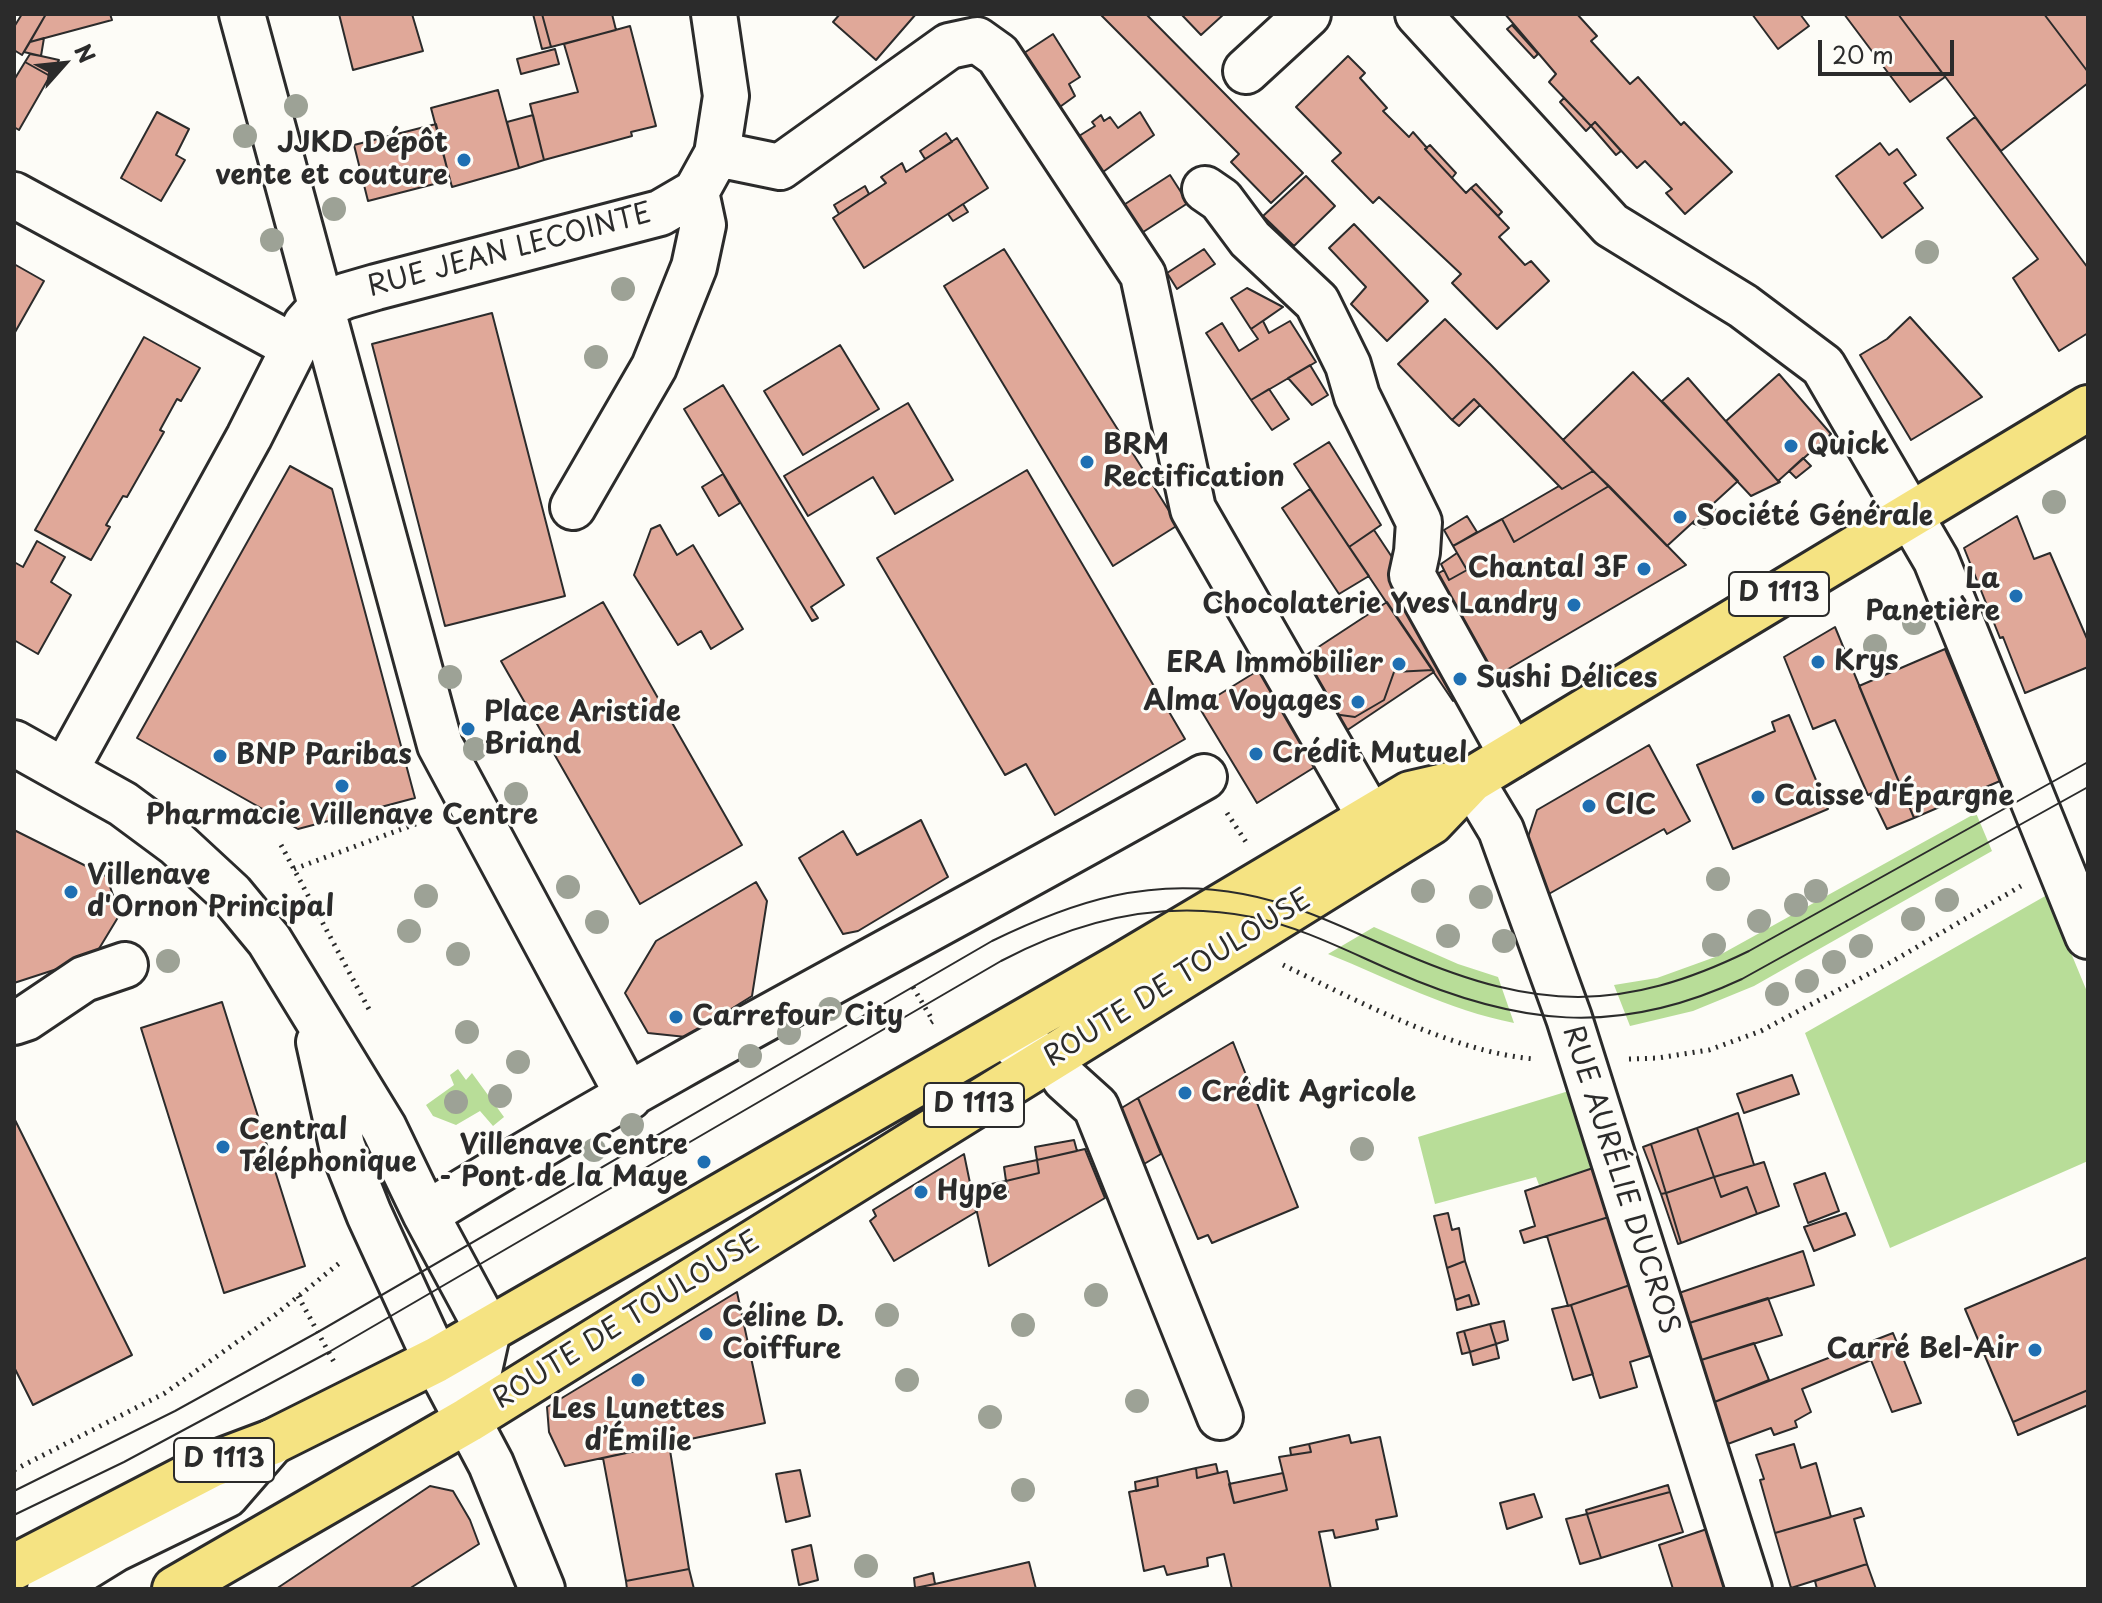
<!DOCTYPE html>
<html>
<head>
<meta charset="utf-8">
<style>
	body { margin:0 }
	#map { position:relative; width:2102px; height:1603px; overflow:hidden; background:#fdfcf7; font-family:"Playpen Sans",sans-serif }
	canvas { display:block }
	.frame { position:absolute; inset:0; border:16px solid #2b2b2b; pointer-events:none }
	.north { position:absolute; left:24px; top:24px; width:80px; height:80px; -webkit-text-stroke:6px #fdfcf7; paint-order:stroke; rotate:63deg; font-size:22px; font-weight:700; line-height:32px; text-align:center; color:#2b2b2b }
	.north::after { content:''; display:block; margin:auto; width:28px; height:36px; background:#2b2b2b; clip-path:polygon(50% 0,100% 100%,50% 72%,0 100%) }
	.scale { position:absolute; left:1818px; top:40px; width:136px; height:36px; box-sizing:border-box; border:4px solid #2b2b2b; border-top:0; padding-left:10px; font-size:24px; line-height:28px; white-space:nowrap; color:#2b2b2b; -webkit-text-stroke:6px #fdfcf7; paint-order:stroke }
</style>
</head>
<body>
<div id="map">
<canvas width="2102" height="1603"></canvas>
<div class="frame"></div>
<div class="north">N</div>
<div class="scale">20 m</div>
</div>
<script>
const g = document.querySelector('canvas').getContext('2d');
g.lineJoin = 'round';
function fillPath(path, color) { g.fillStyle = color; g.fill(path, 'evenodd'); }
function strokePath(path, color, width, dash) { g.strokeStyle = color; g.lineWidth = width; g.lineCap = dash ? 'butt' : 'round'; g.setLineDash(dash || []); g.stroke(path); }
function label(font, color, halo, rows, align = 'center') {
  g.font = font + ' "Playpen Sans",sans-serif'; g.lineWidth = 6; g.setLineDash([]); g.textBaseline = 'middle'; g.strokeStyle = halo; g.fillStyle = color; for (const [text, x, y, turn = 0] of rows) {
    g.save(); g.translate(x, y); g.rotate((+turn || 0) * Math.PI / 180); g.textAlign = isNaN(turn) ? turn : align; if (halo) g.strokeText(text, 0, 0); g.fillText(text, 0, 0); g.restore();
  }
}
fillPath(new Path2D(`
	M1976 813 1992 851 1754 986 1693 1011 1630 1026 1614 985 1657 978 1718 956Z
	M2047 895 2088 994V1161L1890 1248 1805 1033Z
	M1374 927 1458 964 1498 977 1514 1023C1448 1010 1390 979 1328 954Z
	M458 1069 466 1080 472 1073 504 1117 493 1126 480 1111 456 1125 433 1116 426 1105 454 1085 450 1075Z
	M1572 1090 1596 1167 1539 1185 1536 1177 1435 1204 1418 1137Z`), '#b8dd98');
const building = new Path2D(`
	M22 14H46L22 55 14 50V27Z
	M46 14H110L112 20 30 42Z
	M339 14H412L423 51 353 70Z
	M533 14H542L551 47 542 49Z
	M542 14H612L616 30 551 47Z
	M840 14H916L876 60 833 22Z
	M1100 14H1146L1303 173 1271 203 1231 162 1239 154Z
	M1181 14H1224L1201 35Z
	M1505 14H1577L1597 36 1591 41 1630 84 1638 77 1681 125 1684 122 1732 172 1685 214 1666 193 1672 189 1645 161 1637 168 1595 122 1591 126 1549 82 1556 74Z
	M1752 14H1800L1809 26 1778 49Z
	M1844 14H1898L1945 77 1910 102Z
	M1898 14H2044L2088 72V83L2001 151Z
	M2044 14H2088V72Z
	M1512 25 1538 54 1534 58 1507 29Z
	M630 26 656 126 631 132 632 136 544 160 530 104 578 92 564 44Z
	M1053 34 1080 77 1069 84 1075 96 1057 109 1021 55Z
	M44 38 41 56 24 52 30 42Z
	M555 49 559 64 521 74 517 59Z
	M30 54 41 56 59 60 50 76 25 62Z
	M1348 56 1365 73 1360 78 1387 108 1383 111 1409 137 1413 132 1427 148 1425 149 1466 193 1471 188 1509 228 1499 237 1525 265 1531 261 1549 281 1497 329 1452 283 1461 274 1379 197 1373 203 1332 161 1341 153 1296 107Z
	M25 62 50 76 19 130 14 127V80Z
	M498 90 519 168 452 187 431 108Z
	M1564 98 1591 126 1586 131 1560 102Z
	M157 112 189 129 176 155 185 160 161 201 121 178Z
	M1140 112 1154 135 1103 172 1079 136 1095 126 1092 122 1101 115 1104 121 1110 117 1118 128Z
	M533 115 544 160 519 168 507 122Z
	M1975 117 2088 268V333L2059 351 2013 278 2038 259 1947 138Z
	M1595 122 1621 151 1616 155 1591 126Z
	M436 124 450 180 368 201 354 145Z
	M946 133 952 142 925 159 920 151Z
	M957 138 988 188 864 268 833 218 886 183 881 177 902 163 906 172Z
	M1880 143 1889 155 1897 149 1916 175 1904 183 1923 208 1882 238 1836 176Z
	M1430 145 1456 173 1452 178 1425 149Z
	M1170 175 1188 203 1137 236 1119 208Z
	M1306 176 1335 206 1294 246 1263 216Z
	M1476 184 1502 212 1498 216 1471 188Z
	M865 186 869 194 839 214 834 205Z
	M963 204 968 212 953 221 948 214Z
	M1354 224 1428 301 1387 341 1351 304 1366 287 1329 248Z
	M1004 249 1178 525 1113 566 944 286Z
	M1204 249 1215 264 1177 289 1167 273Z
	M14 264 44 281 14 334Z
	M1247 288 1283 307 1251 329 1231 298Z
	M1283 307 1263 321 1269 333 1290 321 1316 362 1251 400 1206 333 1222 323 1239 351 1258 339 1251 329Z
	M492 313 565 596 445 626 372 344Z
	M1910 317 1982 397 1911 440 1860 355 1887 339Z
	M1445 319 1491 365 1593 471 1562 489 1474 399 1452 420 1398 364Z
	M144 337 200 368 181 401 177 399 160 430 164 432 127 497 123 496 106 525 110 527 91 560 35 530Z
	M840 345 879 409 803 455 764 391Z
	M1310 365 1328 395 1312 405 1288 378Z
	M1633 372 1738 481 1667 546 1563 440Z
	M1779 374 1831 434 1778 481 1726 421Z
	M1688 378 1778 481 1780 482 1751 496 1662 401Z
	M723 385 844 585 811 607 818 618 812 621 684 409Z
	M1269 389 1289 419 1272 430 1251 400Z
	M1474 399 1480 405 1459 426 1452 420Z
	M908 403 953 480 895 514 873 477 808 516 784 476Z
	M1329 442 1381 525 1349 547 1294 464Z
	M1803 458 1811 466 1796 478 1789 471Z
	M290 466 332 489 415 798 298 829 137 738Z
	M1027 470 1185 739 1055 815 1026 764 1005 775 877 558Z
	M1593 471 1609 486 1514 542 1502 519 1559 486 1562 489Z
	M723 474 740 503 719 516 702 487Z
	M1609 486 1686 565 1486 682 1427 580 1444 570 1449 580 1467 570 1453 546 1502 519 1514 542Z
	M1310 489 1369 576 1339 594 1282 508Z
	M1713 504 1718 515 1705 528 1692 523Z
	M1467 516 1477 532 1453 546 1444 530Z
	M2017 516 2034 559 2050 553 2088 641V667L2025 693 2003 637 2000 638 1964 548Z
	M660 525 677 555 693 545 743 629 711 649 701 631 678 645 634 575 651 529Z
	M1374 530 1439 628 1486 682 1453 701 1349 547Z
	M37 541 65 557 51 582 71 595 38 654 14 640V562L23 567Z
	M1457 553 1467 570 1449 580 1441 564Z
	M603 602 742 845 640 904 501 661Z
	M1387 602 1433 670 1394 672 1384 700 1355 717 1326 713 1294 663Z
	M1835 627 1899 782 1868 795 1835 720 1813 729 1784 657Z
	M1945 649 2000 781 1914 818 1859 686Z
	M1267 665 1326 760 1257 803 1199 707Z
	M1433 670 1434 672 1340 735 1326 713 1355 717 1384 700 1394 672Z
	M1789 715 1828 809 1733 849 1697 765 1775 731 1772 722Z
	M1649 745 1690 821 1667 834 1664 829 1547 895 1528 837 1537 810Z
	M1899 782 1914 818 1887 829 1870 794Z
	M921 820 948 877 858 931 843 934 799 858 843 831 857 855Z
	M14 830 106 876 120 914 94 957 14 983Z
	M756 882 767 901 752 996 686 1037 648 1033 625 993 656 941Z
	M222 1002 305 1266 224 1293 141 1028Z
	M1233 1042 1298 1207 1212 1243 1208 1235 1198 1239 1138 1098Z
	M1792 1075 1799 1094 1744 1113 1737 1094Z
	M1138 1098 1161 1154 1139 1167 1115 1112Z
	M1738 1113 1754 1165 1714 1177 1697 1128Z
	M14 1118 132 1355 33 1405 14 1367Z
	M1697 1128 1714 1177 1666 1193 1651 1144Z
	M1074 1140 1077 1151 1037 1160 1035 1147Z
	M1651 1144 1666 1193 1661 1194 1643 1147Z
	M1085 1149 1105 1198 989 1266 974 1199 1008 1192 1006 1181 1039 1173 1037 1160Z
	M964 1154 976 1212 894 1261 870 1221 876 1216 873 1210Z
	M1037 1160 1039 1173 1006 1181 1004 1167Z
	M1764 1162 1779 1206 1757 1214 1747 1187 1721 1197 1714 1177Z
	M1596 1167 1612 1216 1524 1243 1520 1231 1535 1226 1525 1191Z
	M1825 1173 1839 1211 1808 1223 1794 1184Z
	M1714 1177 1721 1197 1747 1187 1757 1214 1681 1243 1666 1193Z
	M1006 1181 1008 1192 974 1199 972 1188Z
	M1666 1193 1681 1243 1678 1244 1661 1194Z
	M1448 1213 1452 1230 1459 1228 1465 1261 1447 1268 1434 1216Z
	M1846 1213 1855 1235 1814 1251 1804 1227Z
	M1612 1216 1633 1284 1568 1306 1547 1236Z
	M1803 1251 1814 1285 1686 1324 1676 1294Z
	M2088 1257V1390L2013 1422 1965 1309Z
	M1465 1261 1479 1304 1472 1306 1469 1295 1455 1300 1447 1268Z
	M1633 1284 1656 1354 1630 1362 1637 1387 1600 1398 1571 1305Z
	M737 1292 765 1423 565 1466 549 1432 547 1407Z
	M1469 1295 1472 1306 1457 1310 1455 1300Z
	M1768 1298 1782 1335 1698 1361 1686 1324Z
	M1571 1305 1593 1374 1573 1380 1552 1309Z
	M1504 1321 1508 1340 1496 1344 1490 1324Z
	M1490 1324 1496 1344 1470 1352 1464 1331Z
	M1464 1331 1470 1352 1462 1354 1457 1333Z
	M1893 1333 1921 1403 1892 1412 1871 1360 1802 1389 1811 1412 1795 1421 1797 1427 1774 1435 1771 1428 1725 1445 1712 1403Z
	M1754 1343 1769 1380 1712 1403 1698 1361Z
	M1496 1344 1499 1358 1473 1365 1470 1352Z
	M2088 1390V1405L2018 1435 2013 1422Z
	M1349 1435 1351 1443 1380 1437 1397 1516 1376 1520 1378 1529 1335 1538 1333 1530 1319 1532 1331 1589H1232L1224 1554 1207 1558 1208 1566 1167 1575 1164 1566 1144 1571 1129 1492 1158 1486 1157 1477 1196 1468 1197 1478 1227 1471 1234 1503 1287 1490 1279 1457 1311 1452 1309 1444Z
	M669 1444 689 1569 626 1581 603 1458Z
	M1309 1444 1311 1452 1291 1455 1290 1448Z
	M1794 1444 1801 1468 1816 1463 1831 1517 1775 1533 1760 1480 1764 1479 1756 1455Z
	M1216 1464 1218 1473 1197 1478 1196 1468Z
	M800 1470 810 1516 786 1522 776 1474Z
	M1283 1473 1287 1490 1234 1503 1229 1484Z
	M1157 1477 1158 1486 1136 1491 1135 1482Z
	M1668 1485 1670 1492 1587 1514 1586 1510Z
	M430 1486 453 1491 470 1520 479 1544 409 1589H276Z
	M1670 1492 1683 1532 1601 1558 1587 1514Z
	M1534 1494 1542 1517 1507 1529 1500 1503Z
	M1861 1508 1864 1516 1854 1519 1867 1564 1791 1588 1775 1533Z
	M1587 1514 1601 1558 1580 1564 1566 1519Z
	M1710 1528 1730 1589H1673L1659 1545Z
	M811 1545 818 1580 799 1585 792 1550Z
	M1029 1562 1036 1589H911L935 1584Z
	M1867 1564 1876 1589H1817L1815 1581Z
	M689 1569 694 1589H627L626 1581Z
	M933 1573 935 1584 915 1588 914 1578Z`);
fillPath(building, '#e0a899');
strokePath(building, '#2b2b2b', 2);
const minor = new Path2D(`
	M242 14 440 745 629 1097
	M1418 14 1611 225 1743 306 1823 366 1936 560 2088 936
	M1246 71 1308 14
	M717 154 780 167 949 46 977 40 998 55 1143 275 1193 509 1370 817
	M1205 189 1221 200 1250 239 1317 302 1348 365 1357 396 1419 522 1417 552 1412 575 1512 755
	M14 195 294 347
	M573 507 654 367 694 267 703 225 696 192 717 154 726 96 714 14
	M14 743 123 804 177 844 231 894 269 940 384 1128 425 1213 488 1330 468 1420
	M65 771 249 437 306 324 322 306 345 296 376 287 660 213 696 192
	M1471 780 1501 830 1569 1018 1749 1589
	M14 1022 26 1018 84 979 125 965
	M319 1042 342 1146 369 1214 436 1360 491 1464 542 1589
	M1016 1046 1052 1058 1065 1079 1096 1107 1220 1417
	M441 1205C690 1053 951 921 1204 777
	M50 1589 115 1549 226 1495 272 1442`);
const major = new Path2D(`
	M14 1567 211 1465 272 1442 436 1360 1121 966 1410 794 1471 780
	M175 1589 468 1420 1431 822 1471 780 2088 408`);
strokePath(minor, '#2b2b2b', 50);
strokePath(major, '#2b2b2b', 50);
strokePath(new Path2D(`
	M1227 813 1246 842
	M281 845 371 1013
	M294 869 429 819
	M1283 965C1356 1000 1455 1053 1535 1059
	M913 987 933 1021 930 1023
	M1629 1059 1658 1058 1709 1050 1761 1031 1893 961 2021 886
	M298 1296 334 1362
	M14 1470 165 1393 275 1315 342 1261`), '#2b2b2b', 5, [2, 6]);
strokePath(minor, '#fdfcf7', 44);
strokePath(major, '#f5e382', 44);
strokePath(new Path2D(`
	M14 1491 175 1411 318 1332 992 941C1074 901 1151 876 1243 894 1302 905 1352 932 1407 955 1536 1010 1622 1013 1749 951L2088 762
	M14 1515 124 1462 329 1352 1001 961C1078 920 1164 899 1252 917 1301 927 1347 951 1393 971 1516 1025 1616 1038 1742 979L2088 787`), '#2b2b2b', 2);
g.fillStyle = '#9da296';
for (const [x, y] of [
	[296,106],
	[245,136],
	[334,209],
	[272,240],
	[1927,252],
	[623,289],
	[596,357],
	[2054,502],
	[1914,623],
	[1875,646],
	[450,677],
	[475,749],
	[516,794],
	[1718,879],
	[568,887],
	[1423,891],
	[1816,891],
	[426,896],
	[1481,897],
	[1947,900],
	[1796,905],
	[1913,919],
	[1759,921],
	[597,922],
	[409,931],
	[1448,936],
	[1504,941],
	[1714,945],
	[1861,946],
	[458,954],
	[168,961],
	[1834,962],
	[1807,981],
	[1777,994],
	[830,1009],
	[467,1032],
	[789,1033],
	[750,1056],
	[518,1062],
	[500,1096],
	[456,1102],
	[632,1125],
	[1362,1149],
	[594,1150],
	[1096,1295],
	[887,1315],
	[1023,1325],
	[907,1380],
	[1137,1401],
	[990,1417],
	[1023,1490],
	[866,1566]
]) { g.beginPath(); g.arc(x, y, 12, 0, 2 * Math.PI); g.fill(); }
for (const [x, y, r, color] of [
	[464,160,8,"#1f6fb2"],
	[1791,446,8,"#1f6fb2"],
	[1087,462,8,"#1f6fb2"],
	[1680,517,8,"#1f6fb2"],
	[1644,569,8,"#1f6fb2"],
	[2016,596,8,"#1f6fb2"],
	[1574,605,8,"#1f6fb2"],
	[1818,662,8,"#1f6fb2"],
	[1399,664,8,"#1f6fb2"],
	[1460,679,8,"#1f6fb2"],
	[1358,702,8,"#1f6fb2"],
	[468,729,8,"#1f6fb2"],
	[1256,754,8,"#1f6fb2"],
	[220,756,8,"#1f6fb2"],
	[342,786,8,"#1f6fb2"],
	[1758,797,8,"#1f6fb2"],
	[1589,806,8,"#1f6fb2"],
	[71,892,8,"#1f6fb2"],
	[676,1017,8,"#1f6fb2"],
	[1185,1093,8,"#1f6fb2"],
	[223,1147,8,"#1f6fb2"],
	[704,1162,8,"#1f6fb2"],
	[921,1192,8,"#1f6fb2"],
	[706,1334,8,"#1f6fb2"],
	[2035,1350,8,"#1f6fb2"],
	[638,1380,8,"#1f6fb2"]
]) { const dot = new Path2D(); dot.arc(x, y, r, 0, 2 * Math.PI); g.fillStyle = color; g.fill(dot); strokePath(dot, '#fdfcf7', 3); }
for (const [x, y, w] of [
	[1779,594,100],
	[974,1105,100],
	[224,1460,100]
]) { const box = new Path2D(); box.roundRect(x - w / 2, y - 22, w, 44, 6); g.fillStyle = '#fdfcf7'; g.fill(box); strokePath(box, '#2b2b2b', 2); }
label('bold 26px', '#2b2b2b', null, [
	["D 1113",1779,594],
	["D 1113",974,1105],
	["D 1113",224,1460]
]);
label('bold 28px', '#2b2b2b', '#fdfcf7', [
	["JJKD Dépôt",448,144,"right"],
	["vente et couture",448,176,"right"],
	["BRM",1103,446],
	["Rectification",1103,478],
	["Quick",1807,446],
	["Société Générale",1696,517],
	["Chantal 3F",1628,569,"right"],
	["La",2000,580,"right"],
	["Panetière",2000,612,"right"],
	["Chocolaterie Yves Landry",1558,605,"right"],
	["Krys",1834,662],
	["ERA Immobilier",1383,664,"right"],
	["Sushi Délices",1476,679],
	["Alma Voyages",1342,702,"right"],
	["Place Aristide",484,713],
	["Briand",484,745],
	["Crédit Mutuel",1272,754],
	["BNP Paribas",236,756],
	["Caisse d'Épargne",1774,797],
	["CIC",1605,806],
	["Pharmacie Villenave Centre",342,816,"center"],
	["Villenave",87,876],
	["d'Ornon Principal",87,908],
	["Carrefour City",692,1017],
	["Crédit Agricole",1201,1093],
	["Central",239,1131],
	["Téléphonique",239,1163],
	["Villenave Centre",688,1146,"right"],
	["- Pont de la Maye",688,1178,"right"],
	["Hype",937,1192],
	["Céline D.",722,1318],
	["Coiffure",722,1350],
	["Carré Bel-Air",2019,1350,"right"],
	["Les Lunettes",638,1410,"center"],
	["d’Émilie",638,1442,"center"]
], 'left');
label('28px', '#2b2b2b', '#fdfcf7', [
	["RUE JEAN LECOINTE",510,251,-15],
	["ROUTE DE TOULOUSE",1178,979,-32],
	["RUE AURÉLIE DUCROS",1620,1180,72],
	["ROUTE DE TOULOUSE",627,1321,-32]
]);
</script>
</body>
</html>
